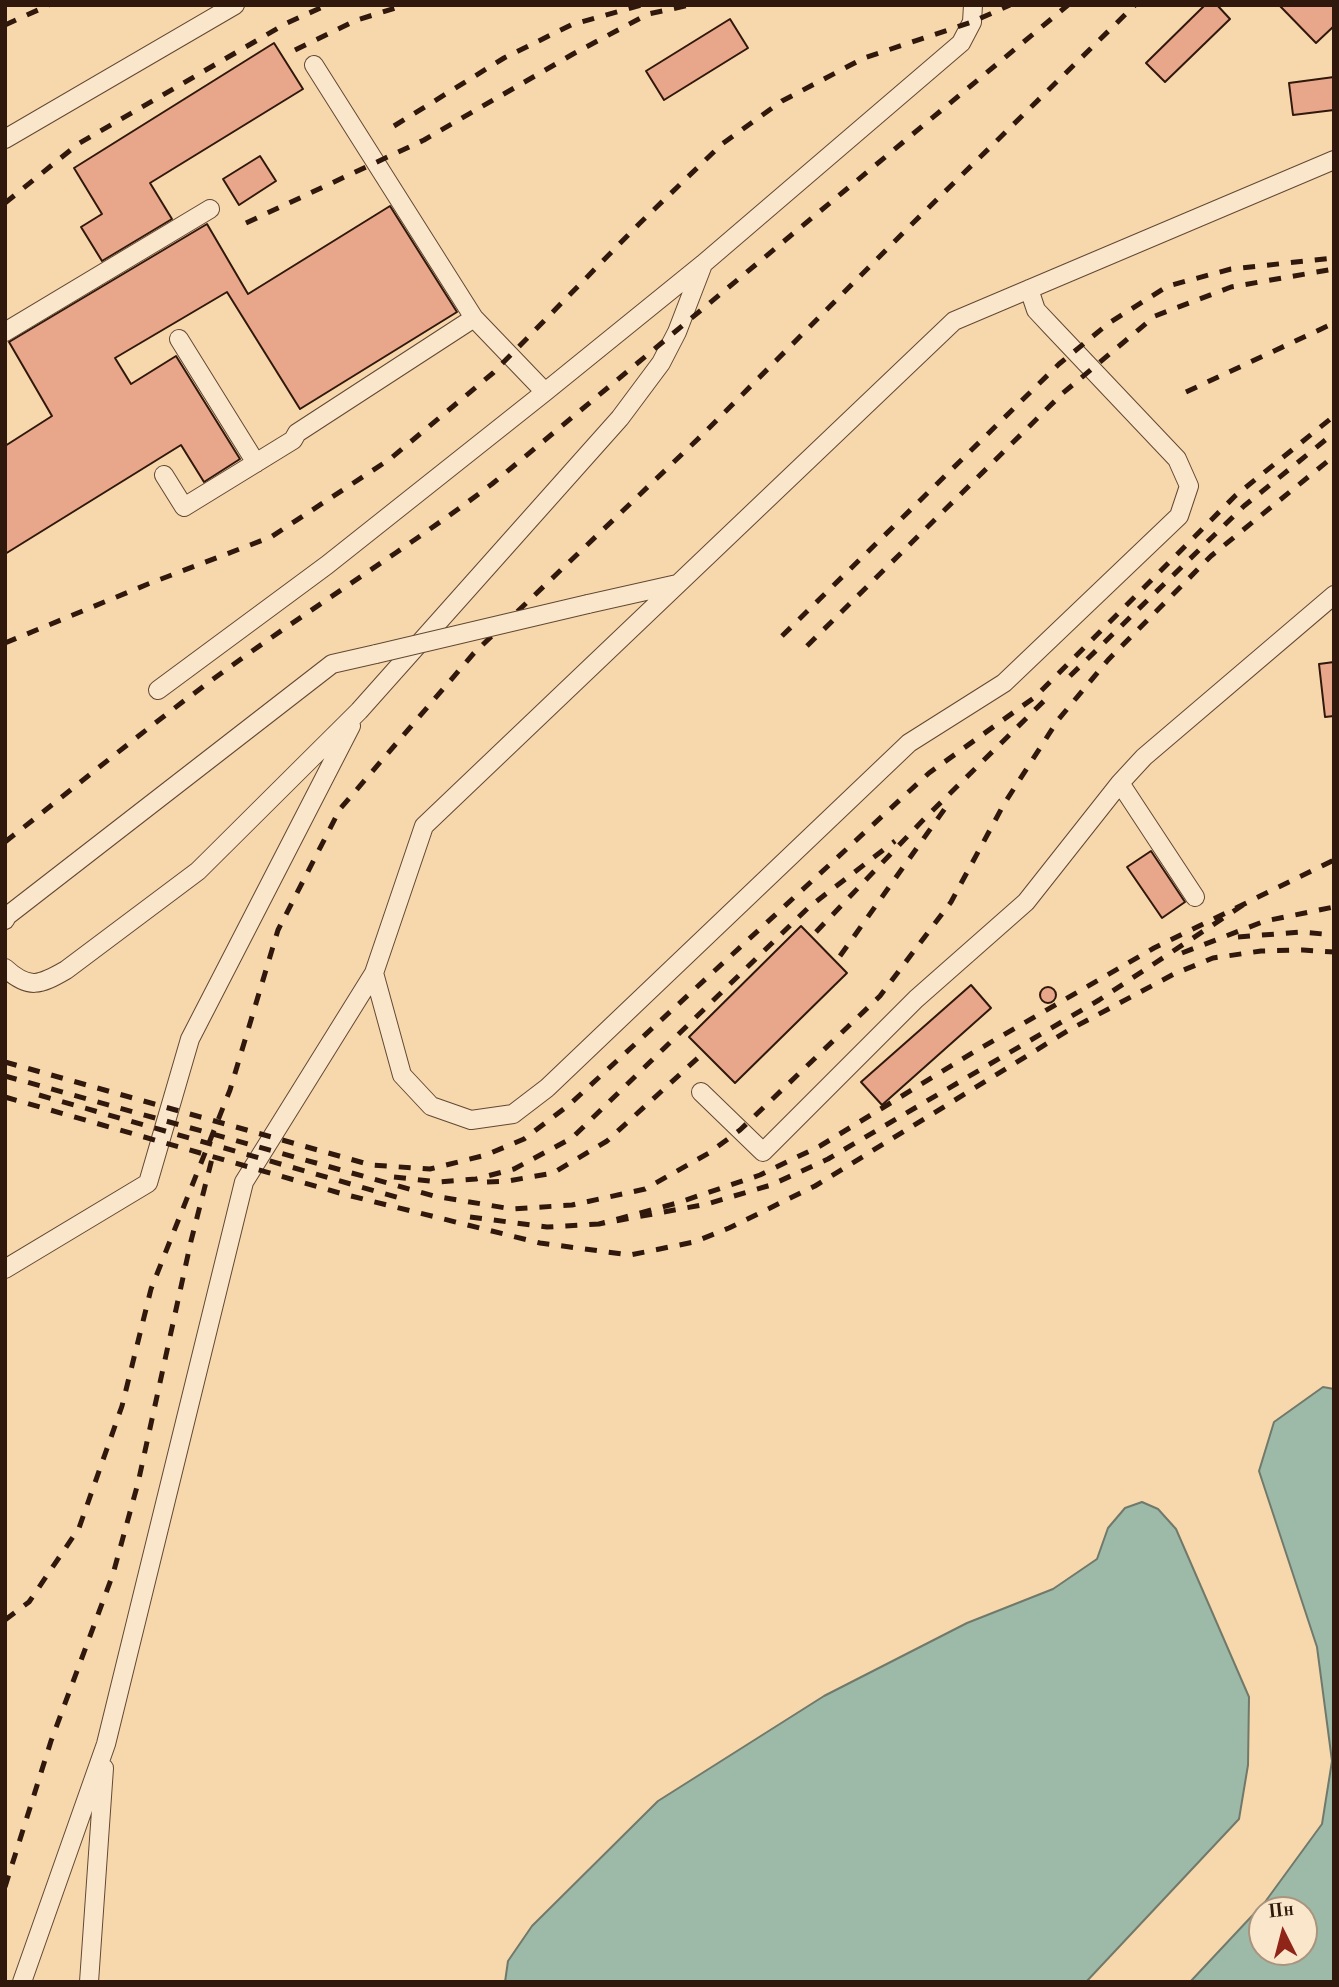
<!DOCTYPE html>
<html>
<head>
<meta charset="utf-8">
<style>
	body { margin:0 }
	#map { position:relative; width:1339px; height:1987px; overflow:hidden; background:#f7d8ad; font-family:"Old Standard TT",serif }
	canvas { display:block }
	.frame { position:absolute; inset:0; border:7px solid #30180c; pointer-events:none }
	.north { position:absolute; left:1248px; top:1896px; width:70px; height:70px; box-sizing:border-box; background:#fae6ca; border:2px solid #a9947e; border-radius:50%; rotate:354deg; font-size:19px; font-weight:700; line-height:28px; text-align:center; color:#30180c }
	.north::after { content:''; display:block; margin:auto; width:24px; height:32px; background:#8f2418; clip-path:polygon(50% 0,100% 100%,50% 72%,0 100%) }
</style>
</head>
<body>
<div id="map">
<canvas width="1339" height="1987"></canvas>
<div class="frame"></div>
<div class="north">Пн</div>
</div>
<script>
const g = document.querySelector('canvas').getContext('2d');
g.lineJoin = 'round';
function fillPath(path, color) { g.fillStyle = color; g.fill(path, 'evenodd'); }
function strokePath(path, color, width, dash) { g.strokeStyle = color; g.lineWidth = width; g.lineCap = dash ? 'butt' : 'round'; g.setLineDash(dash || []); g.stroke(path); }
const water = new Path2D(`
	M1323 1387 1334 1389V1982H1190L1265 1902 1322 1824 1332 1761 1317 1647 1259 1471 1274 1422ZM1262 1910H1304V1952H1262Z
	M1142 1502 1158 1509 1176 1529 1249 1697 1248 1765 1239 1819 1086 1982H505L508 1961 532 1926 658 1801 824 1696 967 1623 1053 1589 1097 1559 1108 1528 1125 1508Z`);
fillPath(water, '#9dbaa9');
strokePath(water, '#71796a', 2);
const building = new Path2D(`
	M1205 5H1217L1230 19 1165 82 1146 63Z
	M1279 5H1334V26L1316 43Z
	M730 19 748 48 664 100 646 71Z
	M274 43 303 89 150 183 172 219 102 261 81 227 102 214 74 168Z
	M1334 77V110L1293 115 1289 83Z
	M260 156 276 181 239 205 223 179Z
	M390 206 457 312 300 409 227 292 115 358 131 384 176 356 240 459 204 482 181 445 5 554V446L52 416 9 342 207 224 248 294Z
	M1334 662V716L1325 717 1319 664Z
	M1151 851 1185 902 1162 918 1127 867Z
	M801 926 847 973 735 1083 689 1037Z
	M971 985 991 1008 882 1105 861 1082Z
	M1040 995a8 8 0 1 1 16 0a8 8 0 1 1-16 0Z`);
fillPath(building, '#e8a68a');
strokePath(building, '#30180c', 2);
const minor = new Path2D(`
	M314 65 474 318 545 392
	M5 139 235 5
	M5 332 210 209
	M179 339 256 463
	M164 475 184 507 293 440 297 433 474 318
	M588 604 677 584
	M158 690 327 565 545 392 703 264 961 43 972 22 973 5
	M1120 783 1195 897
	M5 920 7 916 332 664 376 654
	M5 968C29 990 40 985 66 970L198 871 359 711 620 418 661 363 677 332 702 267
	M374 973 402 1075 431 1106 471 1120 513 1114 547 1088 909 743 1004 683 1179 516 1189 486 1177 459 1051 326 1036 310 1029 289
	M701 1092 763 1152 916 999 1026 902 1120 783 1144 757 1334 595
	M5 1269 148 1183 190 1039 351 726
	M22 1982 106 1744 244 1182 374 973 424 826 954 321 1334 160
	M89 1982 104 1768`);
strokePath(minor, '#624834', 20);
strokePath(minor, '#fae6ca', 18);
strokePath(new Path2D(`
	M5 25 49 5
	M295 50 357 20 405 5
	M394 126 504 58 571 25 641 5
	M5 203 78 144 287 23 327 5
	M246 223 424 140 573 54 648 14 690 5
	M1186 392 1334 323
	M782 636 1059 364 1109 323 1168 286 1231 269 1334 258
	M5 643 148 584 271 537 390 459 493 373 639 224 722 144 782 101 864 58 972 22 1010 5
	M807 646 1063 393 1155 316 1231 287 1334 269
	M1070 676 1244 506 1334 433
	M5 842C79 784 151 724 227 669 314 606 406 549 492 484L1068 5
	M1243 905 1099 1000 828 1159 771 1185 707 1204 599 1224 677 1203 760 1175 820 1146 974 1052 1154 948 1334 860
	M816 932 926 817 1050 695
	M1238 937 1301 932 1334 935
	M1182 953 1265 921 1334 907
	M840 956 946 807
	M5 1062 371 1165 430 1169 486 1155 524 1139 569 1105 929 773 1035 697 1235 496 1334 416
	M5 1076 434 1196 512 1209 572 1205 645 1189 709 1153 740 1130 880 996 951 902 1004 804 1058 720 1108 660 1211 556 1334 456
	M39 1095 403 1199
	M5 1097 343 1194 540 1243 630 1255 694 1242 729 1228 815 1186 1069 1030 1174 974 1213 958 1261 951 1303 950 1334 952
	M394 1177 438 1182 476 1179 514 1169 572 1138 809 907 895 841
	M487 1182 508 1181 553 1173 607 1141 700 1056
	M470 1217 547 1227 599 1224
	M5 1620 29 1602 79 1528 122 1406 151 1289 230 1090 278 930 340 809 474 653 700 437 914 222 1135 5
	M5 1887 51 1741 113 1574 138 1483 191 1241 214 1151`), '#30180c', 5, [12, 12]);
const minorBridge = new Path2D(`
	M376 654 588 604`);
strokePath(minorBridge, '#624834', 20, []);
strokePath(minorBridge, '#fae6ca', 18);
</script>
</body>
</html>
